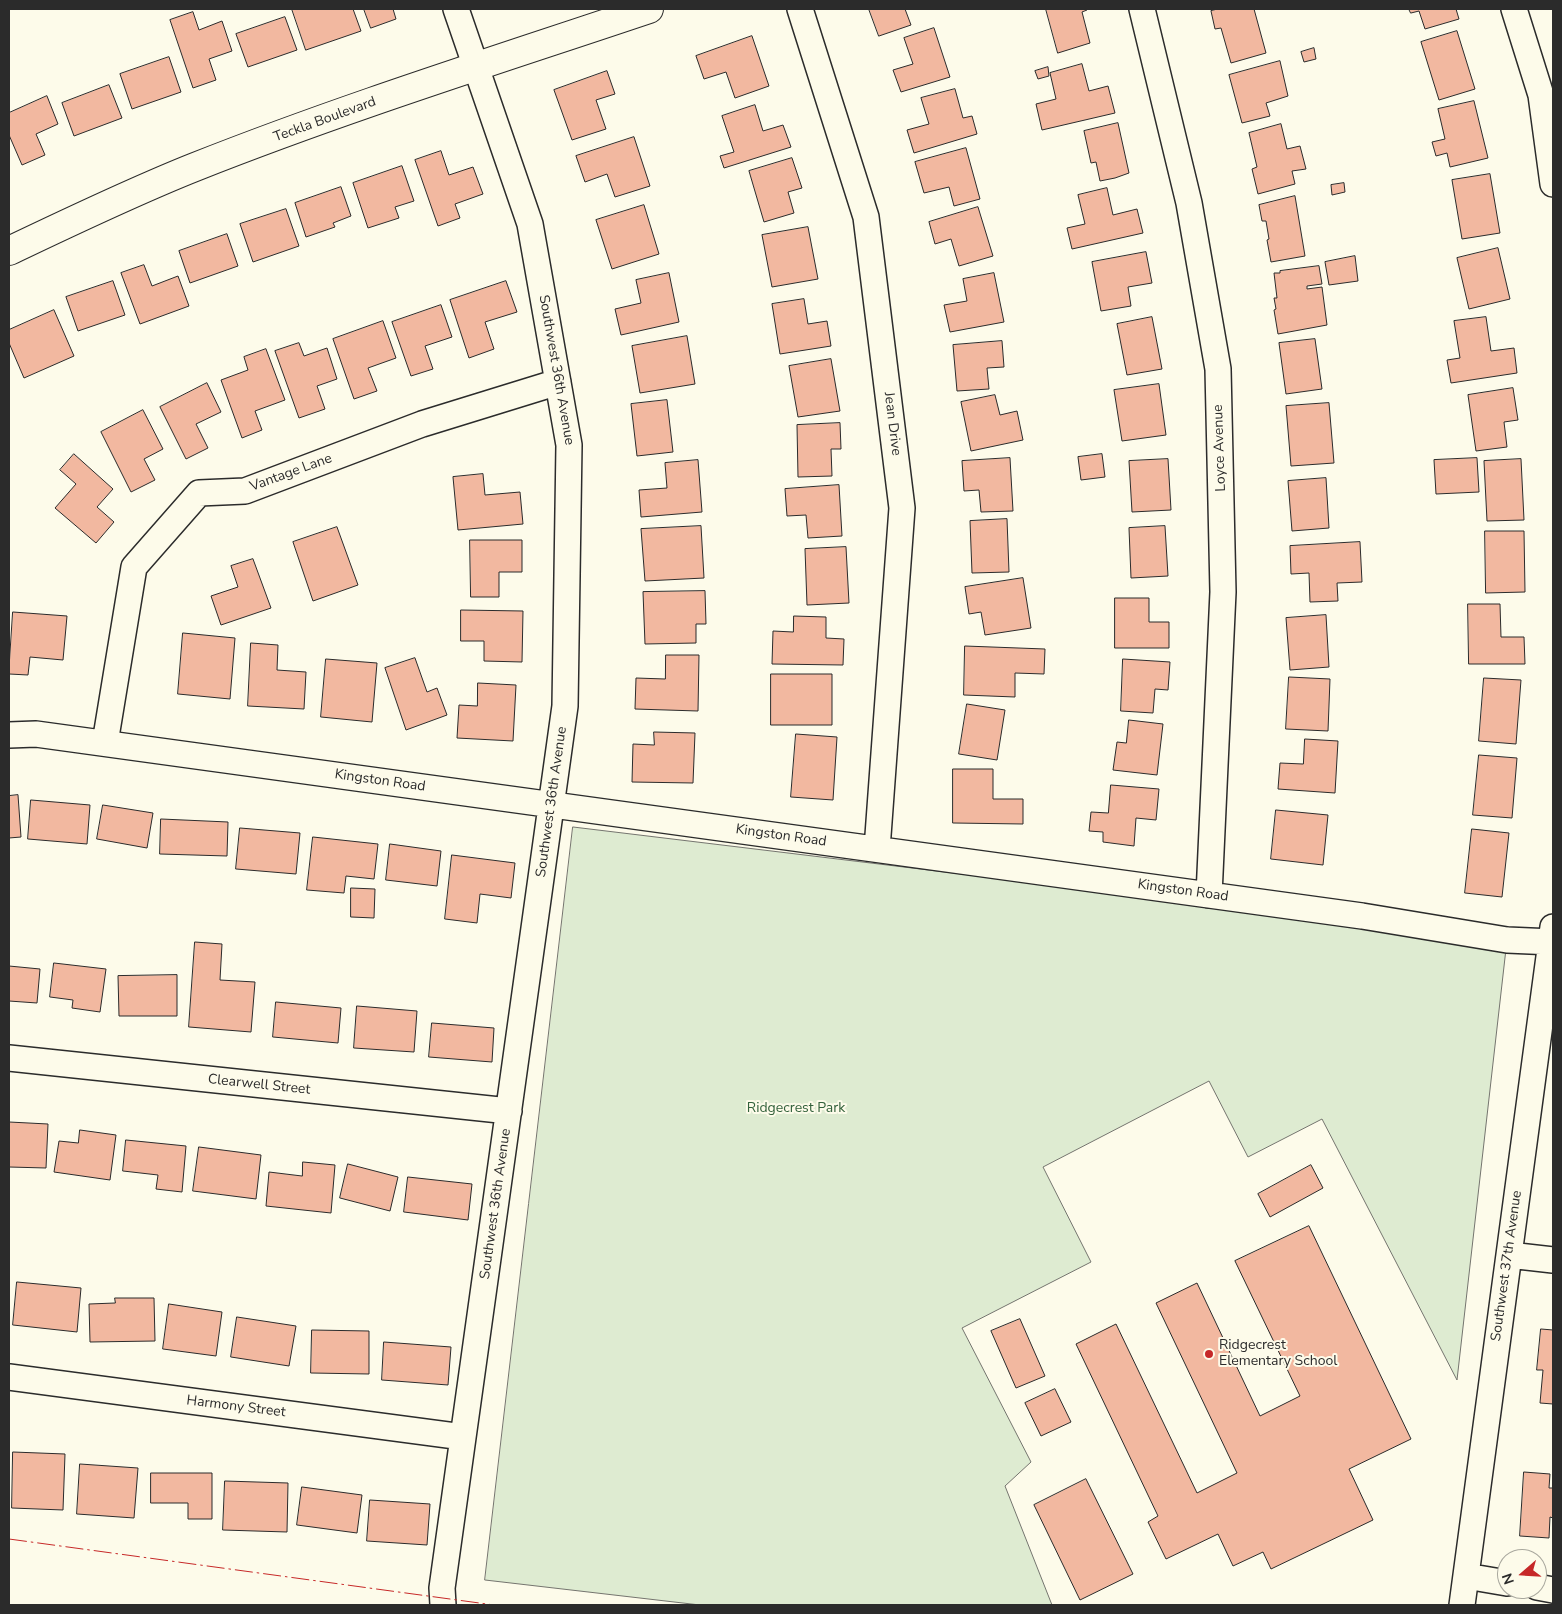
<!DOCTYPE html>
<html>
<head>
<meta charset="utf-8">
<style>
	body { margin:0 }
	#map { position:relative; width:1562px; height:1614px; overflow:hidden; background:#fdfbea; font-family:"Nunito Sans",sans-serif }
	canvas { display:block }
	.frame { position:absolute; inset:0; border:10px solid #2b2b2b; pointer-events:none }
	.north { position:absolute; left:1497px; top:1549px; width:50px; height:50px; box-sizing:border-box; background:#fdfbea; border:1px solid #a9a89e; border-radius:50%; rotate:251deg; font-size:14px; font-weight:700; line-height:20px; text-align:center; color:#2b2b2b }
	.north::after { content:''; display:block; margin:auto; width:18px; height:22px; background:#c62828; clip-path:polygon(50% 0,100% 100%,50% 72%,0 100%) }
</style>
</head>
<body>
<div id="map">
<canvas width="1562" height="1614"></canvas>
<div class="frame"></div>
<div class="north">N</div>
</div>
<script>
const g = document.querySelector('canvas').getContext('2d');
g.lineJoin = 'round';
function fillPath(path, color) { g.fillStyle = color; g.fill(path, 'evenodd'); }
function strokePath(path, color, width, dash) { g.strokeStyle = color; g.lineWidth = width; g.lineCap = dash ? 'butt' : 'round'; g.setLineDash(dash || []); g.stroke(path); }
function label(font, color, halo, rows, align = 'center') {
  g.font = font + ' "Nunito Sans",sans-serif'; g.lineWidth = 4; g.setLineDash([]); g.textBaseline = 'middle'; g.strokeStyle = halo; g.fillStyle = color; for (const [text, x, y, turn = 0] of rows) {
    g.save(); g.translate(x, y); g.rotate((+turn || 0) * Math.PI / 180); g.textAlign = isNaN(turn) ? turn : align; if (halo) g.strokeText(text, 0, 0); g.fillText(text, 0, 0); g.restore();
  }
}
const green = new Path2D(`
	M573 827 1507 940 1457 1380 1322 1119 1248 1157 1209 1081 1043 1167 1091 1262 962 1328 1031 1462 1005 1486 1052 1605H700L485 1580Z`);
fillPath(green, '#deebd1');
strokePath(green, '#74746e', 1);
const building = new Path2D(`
	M292 9H353L361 31 306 50Z
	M364 9H393L396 19 371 28Z
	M869 9H905L911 25 879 36Z
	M1046 9H1087V10L1082 12 1090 43 1058 53Z
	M1218 9H1254L1266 53 1231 63 1221 28 1215 29 1211 11Z
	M1409 9H1456L1459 19 1425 29 1419 11 1411 13Z
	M193 12 199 30 222 21 232 51 209 59 216 80 193 88 170 20Z
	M285 17 297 50 248 67 236 34Z
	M934 28 950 77 901 92 893 70 913 64 904 38Z
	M1457 31 1475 89 1439 100 1421 42Z
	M752 36 769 86 735 98 726 72 704 79 696 56Z
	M1314 48 1316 59 1304 62 1301 52Z
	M169 57 181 92 132 109 120 74Z
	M1280 61 1288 96 1266 103 1270 116 1242 123 1229 75Z
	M1082 64 1089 91 1108 86 1115 113 1042 130 1036 104 1056 99 1050 73Z
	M1048 67 1049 76 1038 79 1035 71Z
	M607 71 615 94 596 100 606 129 572 140 554 90Z
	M109 85 122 118 74 136 62 103Z
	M955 89 963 118 972 116 977 134 914 153 907 130 929 124 921 98Z
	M47 96 58 124 36 134 45 155 22 165 9 135V113Z
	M1474 101 1488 158 1450 167 1447 153 1436 156 1432 142 1445 139 1438 109Z
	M755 105 763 131 783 125 791 147 724 168 720 156 734 152 722 116Z
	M1118 123 1129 173 1115 178 1100 181 1096 162 1091 163 1084 131Z
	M1281 124 1287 149 1300 146 1306 169 1292 171 1295 184 1258 194 1252 169 1257 167 1249 133Z
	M634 137 650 186 615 197 607 174 585 182 576 156Z
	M966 148 980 199 954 206 949 187 924 193 915 162Z
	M441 151 449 175 473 167 483 194 455 204 460 218 438 226 415 160Z
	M792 158 802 188 788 192 794 213 764 222 749 171Z
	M402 166 414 201 395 207 399 218 368 228 353 183Z
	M1490 174 1500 233 1462 239 1452 180Z
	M1344 183 1345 192 1332 195 1331 185Z
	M341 187 351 216 333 223 335 227 306 237 295 203Z
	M1107 188 1113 215 1137 209 1143 233 1072 249 1067 228 1085 224 1078 195Z
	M1295 196 1305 256 1271 262 1267 240 1269 239 1266 221H1262L1259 205Z
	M644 205 659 254 612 269 596 220Z
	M978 207 993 256 959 266 951 239 935 244 929 222Z
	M286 209 299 246 253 262 240 224Z
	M808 227 818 279 772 287 762 235Z
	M227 234 238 266 190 283 179 251Z
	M1498 248 1510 299 1469 309 1457 258Z
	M1146 252 1152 283 1128 287 1131 306 1101 311 1092 262Z
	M1355 256 1358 281 1329 285 1325 262Z
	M144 265 152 286 178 276 189 306 140 324 121 273Z
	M1319 266 1322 284 1307 286V289L1322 287 1327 325 1278 334 1274 310 1276 309 1274 298H1277L1274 273H1280V271Z
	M669 273 679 322 621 335 615 309 641 303 636 280Z
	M994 273 1004 322 950 332 944 305 967 301 963 279Z
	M113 281 125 315 78 331 66 297Z
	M506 281 517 312 485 322 494 349 469 358 450 300Z
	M804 299 808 324 827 321 831 346 780 354 772 304Z
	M441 305 452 337 425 346 433 369 411 376 392 322Z
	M54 310 74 356 24 378 9 343V330Z
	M1152 317 1162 369 1127 375 1117 324Z
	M1486 317 1491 351 1514 348 1517 373 1451 383 1447 360 1460 358 1454 321Z
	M383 321 396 358 368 368 377 391 354 399 333 339Z
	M687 336 695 384 640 393 632 346Z
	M1315 339 1322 389 1286 394 1279 343Z
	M1002 341 1004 367 987 368 989 389 957 391 953 345Z
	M299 343 304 356 327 348 337 379 317 386 325 409 299 418 275 351Z
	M266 349 285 400 255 411 262 430 242 438 221 380 248 370 244 357Z
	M831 359 840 411 798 417 789 366Z
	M207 383 221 412 196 424 208 448 186 459 160 407Z
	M1159 384 1166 435 1122 441 1114 390Z
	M1513 388 1518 420 1504 422 1507 447 1476 451 1468 395Z
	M995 395 1000 415 1017 411 1023 440 971 451 961 402Z
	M667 400 673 452 637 456 631 404Z
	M1329 403 1334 463 1291 466 1286 406Z
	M143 410 163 449 144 459 155 480 131 492 101 432Z
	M840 423 841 449H831L832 476 798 477 797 425Z
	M74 454 113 489 97 507 114 522 96 543 55 508 76 484 60 470Z
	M1102 454 1105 477 1081 480 1078 457Z
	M1010 458 1013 511 981 512 979 490 964 491 962 461Z
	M1477 458 1479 492 1436 494 1434 460Z
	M1168 459 1171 510 1132 512 1129 461Z
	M1521 459 1524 520 1487 521 1484 461Z
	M698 460 702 512 641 517 639 490 667 488 665 463Z
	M483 474 485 495 520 492 523 524 458 530 453 477Z
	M1326 478 1329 528 1292 531 1288 481Z
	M839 485 842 536 808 538 806 515 787 516 785 489Z
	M1007 519 1009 572 972 573 970 521Z
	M701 526 704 578 645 581 641 529Z
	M1165 526 1168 576 1131 578 1129 528Z
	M337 527 358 585 313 601 293 542Z
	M1485 531H1524L1525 592 1486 593Z
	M470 540H522V572H499V597H471Z
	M1360 542 1362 582 1337 583 1338 601 1310 602 1309 573 1291 574 1290 546Z
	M846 547 849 603 807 605 805 549Z
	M253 559 271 608 221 625 211 596 238 587 231 566Z
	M1023 578 1031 628 985 635 981 612 969 614 965 587Z
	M705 591 706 624H696V643L645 644 643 592Z
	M1115 598H1149V622H1169V648H1115Z
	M1468 604H1500L1501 637H1524L1525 664H1469Z
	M461 610 523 611 522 662 484 661V641H461Z
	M13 612 67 616 63 660 30 657 28 675 9 674Z
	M1326 615 1329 667 1290 670 1286 618Z
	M794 616 826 617V638L844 639 843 665 772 664 773 631 793 632Z
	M183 633 235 638 230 699 178 694Z
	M251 643 278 645 277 670 306 672 304 709 248 706Z
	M965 646 1045 649 1044 674 1015 673V697L964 695Z
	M666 655H699L698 711 635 709 636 678 665 679Z
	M415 658 427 692 437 688 447 715 406 730 385 668Z
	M326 659 377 663 372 722 321 717Z
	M1123 659 1170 662 1168 690 1155 689 1153 713 1121 711Z
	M771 674H832V725H771Z
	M1289 677 1330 679 1328 731 1286 729Z
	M1484 678 1521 680 1516 744 1479 741Z
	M478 683 516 685 513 741 457 738 459 705 477 706Z
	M967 704 1005 710 997 760 959 754Z
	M1129 720 1163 724 1157 775 1113 770 1117 742 1126 743Z
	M654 732 695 733 693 783 632 782 633 744 654 745Z
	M796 734 837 737 833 800 791 797Z
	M1305 739 1338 741 1335 793 1278 789 1280 763 1303 764Z
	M1479 755 1517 758 1512 818 1473 815Z
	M953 769H993V799H1023V824L953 823Z
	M1111 785 1159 789 1156 820 1136 818 1134 846 1103 842V832L1089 831 1091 812 1108 813Z
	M18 795 21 837 9 838V796Z
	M31 800 90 805 87 844 28 839Z
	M103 805 153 813 147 848 97 839Z
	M1276 810 1328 815 1323 865 1271 859Z
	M161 819 228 822 227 856 160 854Z
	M240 828 300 833 296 874 236 869Z
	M1472 829 1509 833 1502 897 1465 893Z
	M313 837 378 844 374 879 346 876 344 893 307 890Z
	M390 844 441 851 437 886 386 880Z
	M452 855 515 863 511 898 480 894 477 923 445 919Z
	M351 888 375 889 374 918 351 917Z
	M195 942 222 944 220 980 255 982 251 1032 189 1027Z
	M54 963 106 969 100 1012 72 1008 73 1000 50 997Z
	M9 966 40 969 37 1003 9 1001Z
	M177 975V1016H119L118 976Z
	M276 1002 341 1008 338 1043 273 1037Z
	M357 1006 417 1011 414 1052 354 1048Z
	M432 1023 494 1028 492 1062 429 1057Z
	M9 1122 48 1124 46 1168 9 1167Z
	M80 1130 116 1135 110 1180 54 1172 59 1141 78 1143Z
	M126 1140 186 1146 182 1192 156 1189 158 1175 123 1171Z
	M199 1147 261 1155 256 1199 193 1191Z
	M303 1162 335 1165 331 1213 266 1206 269 1172 302 1176Z
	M348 1164 398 1177 390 1211 340 1198Z
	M1311 1165 1323 1188 1270 1217 1258 1194Z
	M408 1177 472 1184 468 1220 404 1212Z
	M1309 1226 1411 1439 1349 1469 1373 1520 1271 1569 1263 1552 1233 1566 1218 1534 1166 1559 1148 1522 1158 1516 1076 1344 1116 1324 1197 1493 1237 1473 1156 1303 1197 1283 1260 1416 1300 1396 1235 1261Z
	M17 1282 81 1288 77 1332 13 1325Z
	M115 1298H154L155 1341 90 1342 89 1304 115 1303Z
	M169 1304 222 1312 216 1356 163 1349Z
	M237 1317 296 1326 289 1366 231 1357Z
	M1020 1319 1045 1376 1016 1388 991 1331Z
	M1541 1329 1553 1330V1404L1540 1403 1543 1370H1537Z
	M312 1330 369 1331V1374L311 1373Z
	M384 1342 451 1347 448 1385 382 1380Z
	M1055 1389 1071 1422 1041 1436 1025 1403Z
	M13 1452 65 1454 63 1510 12 1508Z
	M80 1464 138 1468 134 1518 77 1514Z
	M1524 1472 1550 1474 1549 1488H1553V1518L1550 1517 1549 1538 1520 1536Z
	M151 1473H212V1519H188V1503H151Z
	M1086 1479 1133 1574 1080 1600 1034 1505Z
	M225 1481 288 1483 287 1532 223 1530Z
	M302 1487 362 1495 357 1533 297 1525Z
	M370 1500 430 1504 427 1545 367 1541Z`);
fillPath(building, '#f2b8a0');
strokePath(building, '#2b2b2b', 1);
const minor = new Path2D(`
	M800 9 866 217 902 508 877 849
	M1142 9 1189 203 1218 369 1223 592 1209 895
	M1514 9 1541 95 1553 184
	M9 735 36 734 1362 916 1507 940 1553 942
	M105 743 134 567 199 493 245 491 422 424 558 382
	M9 1058 509 1111
	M1509 1255 1553 1260
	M9 1377 463 1437
	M1466 1576 1507 1583
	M1537 1587 1553 1590
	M443 1605 442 1588 565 706 569 445 530 224 456 9
	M1462 1605 1553 927`);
const major = new Path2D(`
	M9 251C70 222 132 192 195 167 344 108 497 60 649 9`);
strokePath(minor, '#2b2b2b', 28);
strokePath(major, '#2b2b2b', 30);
strokePath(minor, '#fdfbea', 25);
strokePath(major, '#fdfbea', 28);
strokePath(new Path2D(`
	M9 1539 494 1605`), '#c62828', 1, [18, 4, 2.5, 4]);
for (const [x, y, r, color] of [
	[1209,1354,5,"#c62828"]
]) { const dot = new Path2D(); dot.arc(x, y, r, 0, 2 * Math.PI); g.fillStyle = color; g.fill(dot); strokePath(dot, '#fdfbea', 2); }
label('14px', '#2b2b2b', '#fdfbea', [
	["Teckla Boulevard",325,120,-20],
	["Southwest 36th Avenue",556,370,80],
	["Jean Drive",892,424,83],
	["Loyce Avenue",1220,448,-92],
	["Vantage Lane",291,473,-20],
	["Kingston Road",380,781,8],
	["Southwest 36th Avenue",552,802,-82],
	["Kingston Road",781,836,8],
	["Kingston Road",1183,891,8],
	["Clearwell Street",259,1085,6],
	["Southwest 36th Avenue",496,1204,-82],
	["Southwest 37th Avenue",1507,1266,-82],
	["Harmony Street",236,1407,7]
]);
label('14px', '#34623c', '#fdfbea', [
	["Ridgecrest Park",796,1109]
]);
label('14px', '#2b2b2b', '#fdfbea', [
	["Ridgecrest",1219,1346],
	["Elementary School",1219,1362]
], 'left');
</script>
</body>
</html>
